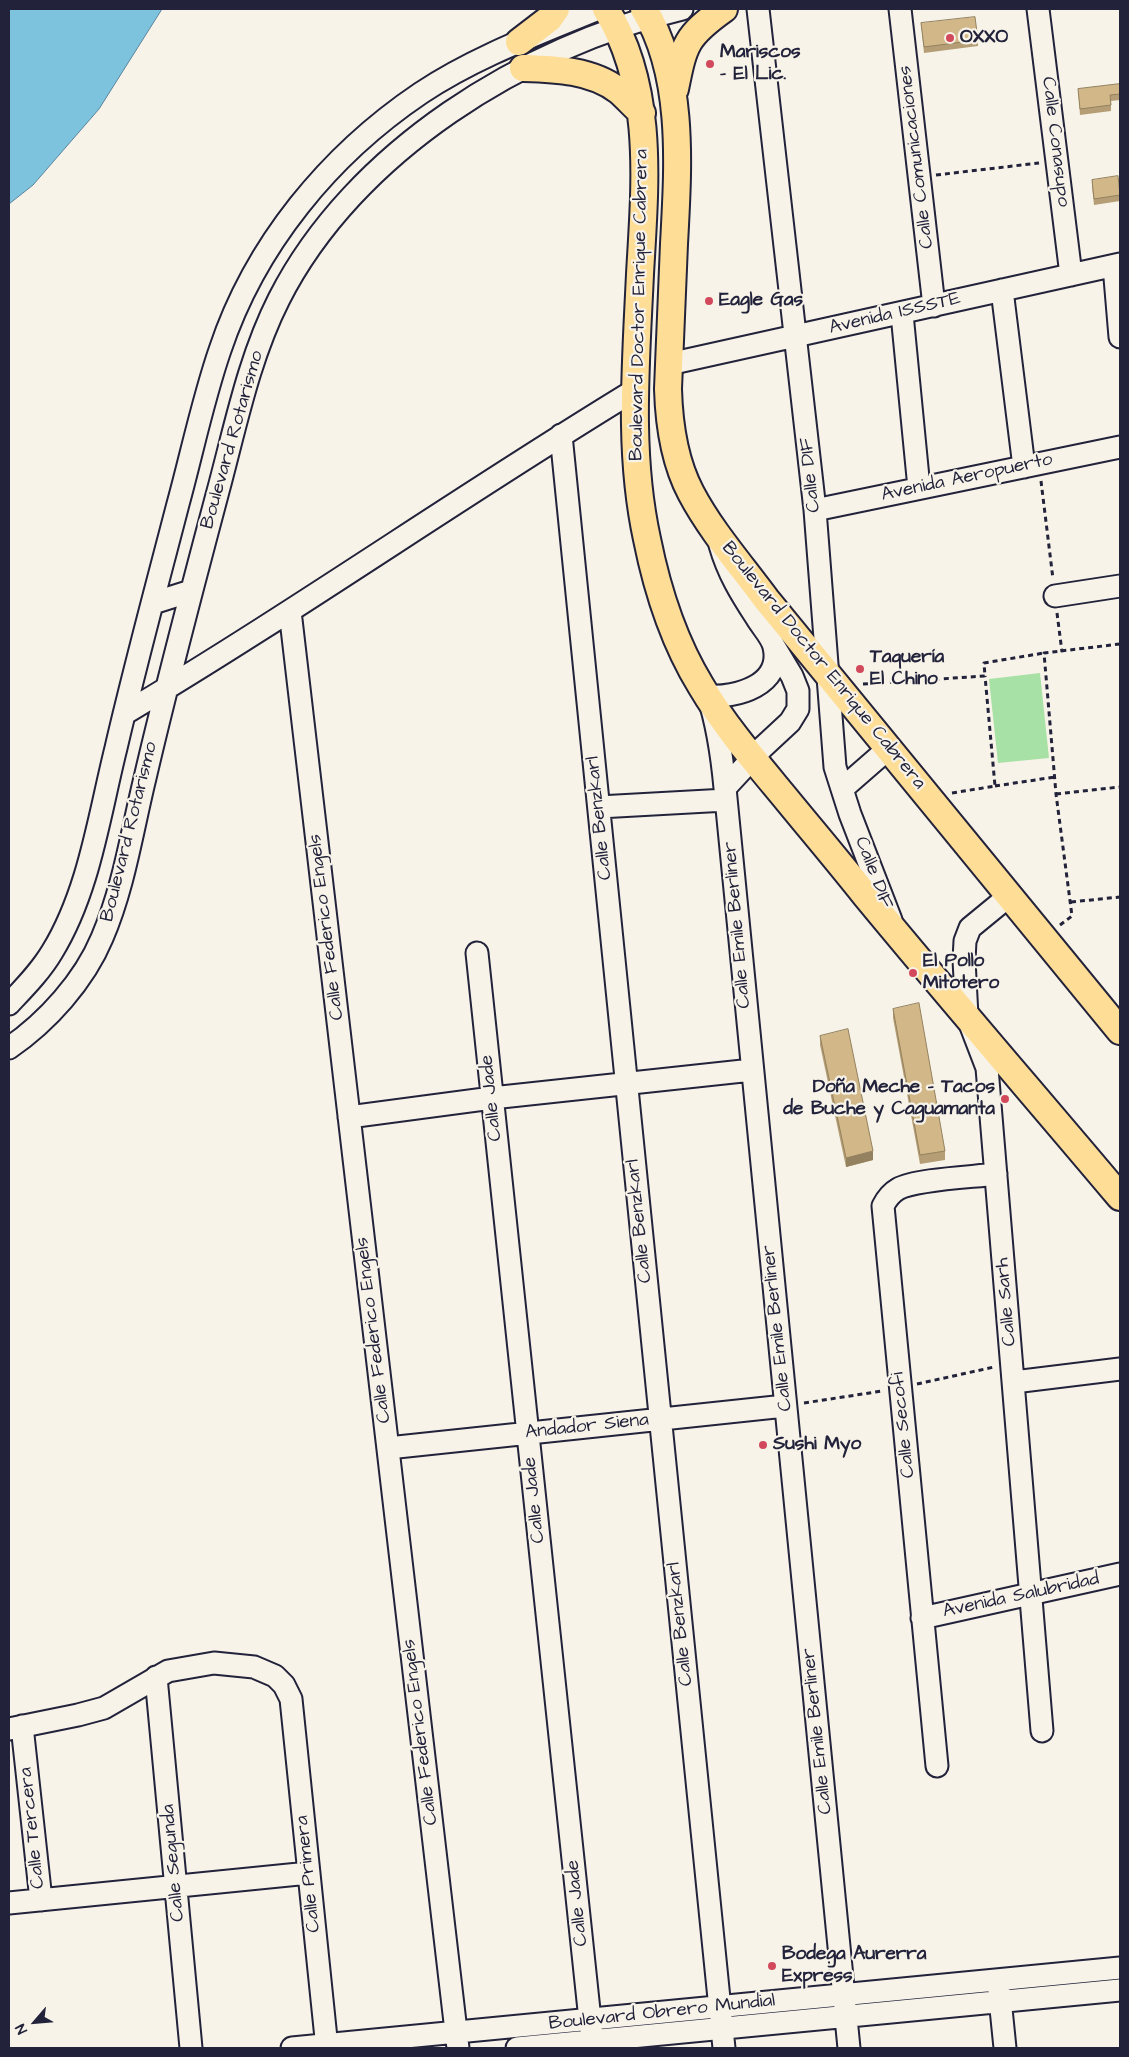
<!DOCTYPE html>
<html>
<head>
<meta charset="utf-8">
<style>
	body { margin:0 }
	#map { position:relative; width:1129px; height:2057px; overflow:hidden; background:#f7f3e8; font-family:"Architects Daughter",sans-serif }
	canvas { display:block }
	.frame { position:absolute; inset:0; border:10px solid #22223b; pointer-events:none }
	.north { position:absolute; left:10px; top:1997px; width:50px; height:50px; -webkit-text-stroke:4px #f7f3e8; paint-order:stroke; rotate:243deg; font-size:14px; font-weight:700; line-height:20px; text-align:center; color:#22223b }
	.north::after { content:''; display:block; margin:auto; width:18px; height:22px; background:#22223b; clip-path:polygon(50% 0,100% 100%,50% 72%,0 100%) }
</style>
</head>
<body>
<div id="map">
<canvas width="1129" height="2057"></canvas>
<div class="frame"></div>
<div class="north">N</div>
</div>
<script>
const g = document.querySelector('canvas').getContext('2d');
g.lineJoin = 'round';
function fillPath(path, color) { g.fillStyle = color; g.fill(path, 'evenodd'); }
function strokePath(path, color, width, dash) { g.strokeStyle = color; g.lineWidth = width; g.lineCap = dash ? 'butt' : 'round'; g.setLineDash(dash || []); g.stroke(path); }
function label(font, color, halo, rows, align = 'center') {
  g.font = font + ' "Architects Daughter",sans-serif'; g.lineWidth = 4.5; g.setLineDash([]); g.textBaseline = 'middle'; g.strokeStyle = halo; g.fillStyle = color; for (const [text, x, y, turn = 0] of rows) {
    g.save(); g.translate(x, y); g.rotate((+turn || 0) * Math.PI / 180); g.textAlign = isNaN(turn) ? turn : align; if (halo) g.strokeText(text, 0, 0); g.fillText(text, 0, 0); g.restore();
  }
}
fillPath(new Path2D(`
	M1040 673 1049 758 998 763 989 679Z`), '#a8e1a5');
const water = new Path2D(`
	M9 9H162L99 109 33 185 9 204Z`);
fillPath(water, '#7ec3de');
strokePath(water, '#59839d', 1);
const minor = new Path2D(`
	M758 9 815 510 835 767 850 814 891 920
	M900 9 934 306
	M1038 9 1071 275
	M1114 266 1120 337
	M1002 290 1024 467
	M902 314 919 488
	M669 364 1120 264
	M561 435 724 2048
	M815 510 1120 447
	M720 545C728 573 741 594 756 617 761 626 772 637 774 647 783 685 736 698 708 696 718 726 722 756 725 788L849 2048
	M1055 596 1120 586
	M153 603 191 591
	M290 611 458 2048
	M124 714C297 611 462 495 635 390
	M725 788 762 748 790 722 798 709V691L792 676 774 646
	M842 789 889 748
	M599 807 726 800
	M1009 896 970 928 965 941 964 960 967 1016 987 1068 1042 1731
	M477 953 593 2048
	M9 1004C24 988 40 972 52 952 89 892 99 816 116 748 135 666 157 585 178 504 192 453 203 399 220 350 255 245 329 155 421 93 475 57 538 34 598 9
	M9 1048C47 1022 84 981 102 938 124 887 132 831 145 778 167 683 192 589 217 495 235 429 248 360 279 299 354 151 525 46 682 9
	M349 1117 492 1098 752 1070
	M1014 1382 1120 1369
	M388 1448 785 1406
	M922 1618 1120 1574
	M156 1677 191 2048
	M22 1726 41 1900
	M9 1729 78 1715 104 1708 168 1671 214 1663 254 1667 275 1676 284 1685 291 1699 327 2048
	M937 1766 883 1206C887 1198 891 1193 898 1189 916 1179 974 1177 996 1174
	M9 1903 309 1873
	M999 1989 1005 2048
	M292 2048 1120 1968
	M517 2048 1120 1990`);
const major = new Path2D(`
	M606 9C655 88 645 185 640 274 636 363 628 452 647 539 657 589 674 642 701 686 724 725 754 760 783 795 810 828 838 861 865 895 949 997 1035 1096 1120 1197
	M644 9C685 76 678 168 674 244 672 292 670 340 668 389 669 424 674 461 691 493 711 531 741 565 766 599L1120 1031
	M519 42 549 19 556 9
	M523 68C555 69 592 70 619 91 627 98 634 106 642 113
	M675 89C684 44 686 36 724 9`);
strokePath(minor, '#22223b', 25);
strokePath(major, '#22223b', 30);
strokePath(new Path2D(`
	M936 175 1039 163
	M1041 481 1053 579
	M1057 613 1062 652
	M863 684 985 676 984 663 1044 653
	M995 786 1055 777
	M952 793 995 786 985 676
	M1056 794 1120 787
	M1071 902 1120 897
	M1060 925 1072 916 1056 794 1044 653 1120 644
	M917 1384 994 1367
	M804 1403 882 1391`), '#22223b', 3, [5, 4]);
strokePath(minor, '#f7f3e8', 21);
strokePath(major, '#fedd96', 26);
fillPath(new Path2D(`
	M921 23 978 40V46L924 53Z
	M1120 84V100L1111 101V111L1080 115 1078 89Z
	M1092 180 1120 194V201L1094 205 1092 186Z
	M893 1009 945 1151V1160L920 1164 893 1018Z
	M820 1036 873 1160 846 1167 820 1045Z`), '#b59e75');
fillPath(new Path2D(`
	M873 1151V1160L846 1167V1158Z`), '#93815f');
const building = new Path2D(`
	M975 17 978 40 924 47 921 23Z
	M1120 84V94L1110 95 1111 105 1080 109 1078 89Z
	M1118 176 1120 195 1094 199 1092 180Z
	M919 1003 945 1151 920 1155 893 1009Z
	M848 1029 873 1151 846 1158 820 1036Z`);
fillPath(building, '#d2b888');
strokePath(building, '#93815f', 1);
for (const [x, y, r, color] of [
	[950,38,5,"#d1495b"],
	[710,64,5,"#d1495b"],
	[709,301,5,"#d1495b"],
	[860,669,5,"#d1495b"],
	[913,973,5,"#d1495b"],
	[1005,1099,5,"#d1495b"],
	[763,1445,5,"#d1495b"],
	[772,1966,5,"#d1495b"]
]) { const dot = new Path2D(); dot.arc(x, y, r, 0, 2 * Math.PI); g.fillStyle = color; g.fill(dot); strokePath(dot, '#f7f3e8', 2); }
label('bold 19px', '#22223b', '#f7f3e8', [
	["OXXO",960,38],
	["Mariscos",720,53],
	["- El Lic.",720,75],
	["Eagle Gas",719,301],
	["Taquería",870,658],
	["El Chino",870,680],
	["El Pollo",923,962],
	["Mitotero",923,984],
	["Doña Meche - Tacos",995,1088,"right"],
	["de Buche y Caguamanta",995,1110,"right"],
	["Sushi Myo",773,1445],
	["Bodega Aurerra",782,1955],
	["Express",782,1977]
], 'left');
label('19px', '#22223b', '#f7f3e8', [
	["Calle Conasupo",1055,142,83],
	["Calle Comunicaciones",917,157,-97],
	["Boulevard Doctor Enrique Cabrera",640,305,-89],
	["Avenida ISSSTE",895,314,-13],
	["Boulevard Rotarismo",233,440,-74],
	["Calle DIF",811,475,-96],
	["Avenida Aeropuerto",967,478,-12],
	["Boulevard Doctor Enrique Cabrera",823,666,51],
	["Calle Benzkarl",600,818,-96],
	["Boulevard Rotarismo",130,832,-76],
	["Calle DIF",873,873,69],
	["Calle Emile Berliner",738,925,-95],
	["Calle Federico Engels",327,927,-97],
	["Calle Jade",492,1098,-96],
	["Calle Benzkarl",640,1221,-96],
	["Calle Sarh",1007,1302,-95],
	["Calle Emile Berliner",778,1328,-96],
	["Calle Federico Engels",374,1330,-97],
	["Calle Secofi",904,1425,-96],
	["Andador Siena",587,1427,-6],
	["Calle Jade",535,1500,-96],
	["Avenida Salubridad",1021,1596,-12],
	["Calle Benzkarl",681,1624,-96],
	["Calle Emile Berliner",818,1731,-96],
	["Calle Federico Engels",421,1732,-97],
	["Calle Tercera",33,1828,-96],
	["Calle Segunda",174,1863,-95],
	["Calle Primera",309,1874,-96],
	["Calle Jade",578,1903,-96],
	["Boulevard Obrero Mundial",662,2013,-6]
]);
</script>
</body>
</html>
